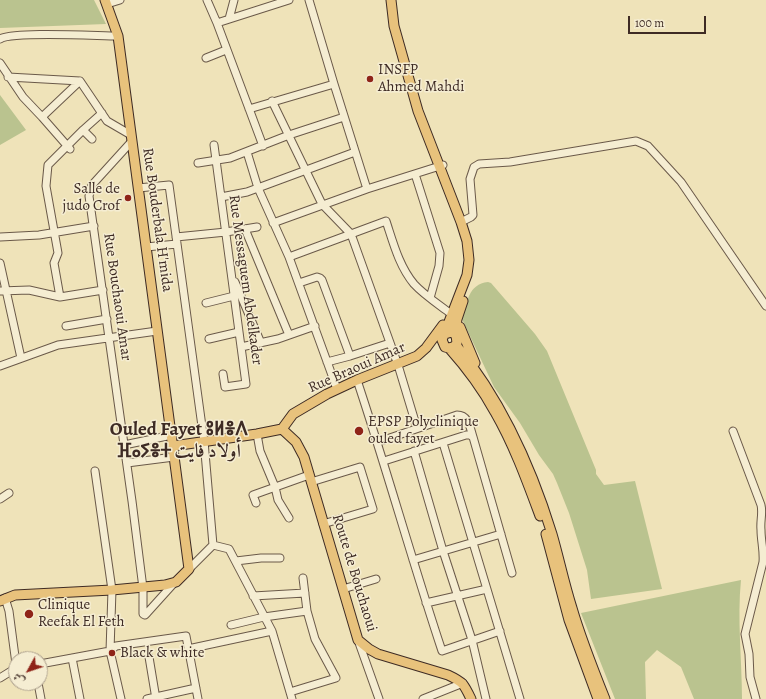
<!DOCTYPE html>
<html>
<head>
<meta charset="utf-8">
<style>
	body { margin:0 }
	#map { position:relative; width:766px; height:699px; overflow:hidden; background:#efe3b9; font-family:Alegreya,Amiri,serif }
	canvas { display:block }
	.north { position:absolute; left:8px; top:651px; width:40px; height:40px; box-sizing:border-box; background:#f5edd2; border:1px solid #ac9f8c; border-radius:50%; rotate:230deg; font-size:11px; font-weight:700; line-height:16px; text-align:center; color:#3e2b24 }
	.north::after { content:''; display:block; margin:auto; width:14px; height:18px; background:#8f2418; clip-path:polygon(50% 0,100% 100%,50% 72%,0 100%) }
	.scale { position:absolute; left:628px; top:16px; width:78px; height:18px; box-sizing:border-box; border:2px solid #3e2b24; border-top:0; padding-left:5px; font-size:12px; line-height:14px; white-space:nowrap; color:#3e2b24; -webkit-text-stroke:3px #f5edd2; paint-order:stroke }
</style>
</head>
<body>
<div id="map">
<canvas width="766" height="699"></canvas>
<div class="north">ش</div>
<div class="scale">100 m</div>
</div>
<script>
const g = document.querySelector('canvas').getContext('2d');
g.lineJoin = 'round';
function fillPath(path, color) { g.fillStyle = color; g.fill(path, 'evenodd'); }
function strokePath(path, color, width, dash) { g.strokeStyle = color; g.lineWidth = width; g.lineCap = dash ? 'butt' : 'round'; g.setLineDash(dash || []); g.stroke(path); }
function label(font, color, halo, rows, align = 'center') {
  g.font = font + ' Alegreya,Amiri,"Noto Sans Tifinagh",serif'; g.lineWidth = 3; g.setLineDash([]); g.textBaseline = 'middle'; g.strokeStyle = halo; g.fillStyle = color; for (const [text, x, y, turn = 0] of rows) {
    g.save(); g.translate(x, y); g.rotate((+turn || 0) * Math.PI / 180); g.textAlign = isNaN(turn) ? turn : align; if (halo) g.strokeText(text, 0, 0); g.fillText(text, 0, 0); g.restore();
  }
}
fillPath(new Path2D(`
	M0 0H94L106 24 0 28Z
	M0 95 26 130 0 145Z
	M488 282 491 283 535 334 547 351 596 470V474L604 485 635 481 662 589 591 599 587 570 569 513 557 483 553 474 539 455 520 423 494 387 462 319C467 303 468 284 488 282Z
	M741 580C737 619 742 660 742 699H694L681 667 657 650 645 662 646 699H615L581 613Z`), '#bac38f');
const minor = new Path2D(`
	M207 0 217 23 289 0
	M309 0 334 84 367 189
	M107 4 120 0
	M229 19 234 0
	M217 23 263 146
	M0 39C12 31 98 36 118 36
	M206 58 226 50
	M0 63 23 97 42 117 70 149
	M8 77 80 81 107 121 131 135
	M272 101 322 204 351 234 398 365 417 428
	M249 109 334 84
	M42 117 80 81
	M83 130 92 139
	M132 141 92 185 89 196 132 501 143 588V614L145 615 147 613 175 582
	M214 145 246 384 225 387 223 374
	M247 152 258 188 289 257 337 389
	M198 163 230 158 289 135 344 117
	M415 174 440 253 439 266 430 298
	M138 188 169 185 204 441 213 545 189 569
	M221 197 247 192 355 152
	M461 222 471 217 473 215 470 179 474 167 479 164 510 162 636 141 648 146 681 182 766 306
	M273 223 367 189 443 165
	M245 229 289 335
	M0 237 39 235 94 226
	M176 237 226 232 257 227
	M146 247 177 244
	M289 257 386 221C393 242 399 266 414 284 424 295 438 304 450 313
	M0 263 21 358
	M235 282 261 343
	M299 283 317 277 320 278 322 280 350 356
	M0 291 29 290 60 297 103 290
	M60 297 54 263 58 253 46 186 48 165 83 130 102 113
	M206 303 234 296
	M66 326 107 319
	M209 339 239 332
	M241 347 278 339 315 326
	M327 362 350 356 390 343
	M0 366 58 345 157 331
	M357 380C387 470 412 561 442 651L500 631
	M733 431 761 505C763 513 760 521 761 530 761 541 764 551 763 562L745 634 749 654 750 677 756 699
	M257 434 260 451 275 487 278 500 289 518
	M378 442 457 415C469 415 470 428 473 437
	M443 443 520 699
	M124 445 172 435
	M414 451 443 551 472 640 486 699
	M384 461 466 435H470L473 437 512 573
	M127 463 174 457
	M95 471 112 590 110 651 121 699
	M311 482 360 467 373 509 323 524
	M0 499 9 493
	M256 503 253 495 309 475
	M213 545 229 549 272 631 292 699
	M413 560 501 534
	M236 561 261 558H280
	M343 589 376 579
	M253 596 305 593
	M5 598 9 611 16 664
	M426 603 487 589
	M231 625 264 617 307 611
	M358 640 379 699
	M188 649 272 631
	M149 657 156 699
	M72 658 80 699
	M40 664 110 651 116 646 186 636 198 699
	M0 678 16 668
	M38 683 41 699
	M290 692 336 678 315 639 307 611 303 578
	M147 699 196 688
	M423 699 463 683`);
const major = new Path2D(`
	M391 0 394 26 418 111 461 222 467 241 469 260 467 275 442 340 445 347C450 349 454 348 457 343L456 335 451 332 445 334
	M460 327 475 363
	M455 334 457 319 463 301
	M456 345C502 401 531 466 552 534 559 558 564 583 572 608 581 639 593 669 605 699
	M449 348C466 367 483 390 495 412 514 445 527 481 540 516
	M282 429 296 442 304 457 358 640 369 649 378 654 448 675C463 682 464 684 471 699
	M282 429 293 414 327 394 357 380 417 356 426 348 443 325
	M173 446 257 434 282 429
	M546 534 569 620 598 699
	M0 601 15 595 112 590 165 585 176 582 189 569 118 36 105 0`);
strokePath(minor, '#6a5949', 9);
strokePath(major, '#3e2b24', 11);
strokePath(minor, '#f5edd2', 7);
strokePath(major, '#e8c27c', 9);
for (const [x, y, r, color] of [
	[370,79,4,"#8f2418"],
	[128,198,4,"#8f2418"],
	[359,431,5,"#8f2418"],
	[29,614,5,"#8f2418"],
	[112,653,4,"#8f2418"]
]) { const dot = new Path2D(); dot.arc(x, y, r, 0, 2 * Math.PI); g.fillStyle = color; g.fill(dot); strokePath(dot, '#f5edd2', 1.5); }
label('15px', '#3e2b24', '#f5edd2', [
	["INSFP",378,70],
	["Ahmed Mahdi",378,87],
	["Salle de",120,189,"right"],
	["judo Crof",120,206,"right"],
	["EPSP Polyclinique",368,422],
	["ouled fayet",368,439],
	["Clinique",38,605],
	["Reefak El Feth",38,622],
	["Black & white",120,653]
], 'left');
label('15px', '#3e2b24', '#f5edd2', [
	["Rue Bouderbala H'mida",157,220,82],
	["Rue Messaguem Abdelkader",245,280,82],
	["Rue Bouchaoui Amar",117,297,82],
	["Rue Braoui Amar",357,368,-24],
	["Route de Bouchaoui",354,573,73]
]);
label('bold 19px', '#3e2b24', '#f5edd2', [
	["Ouled Fayet ⵓⵍⴻⴷ",179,430],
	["ⴼⴰⵢⴻⵜ أولاد فايت",179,452]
]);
</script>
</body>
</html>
